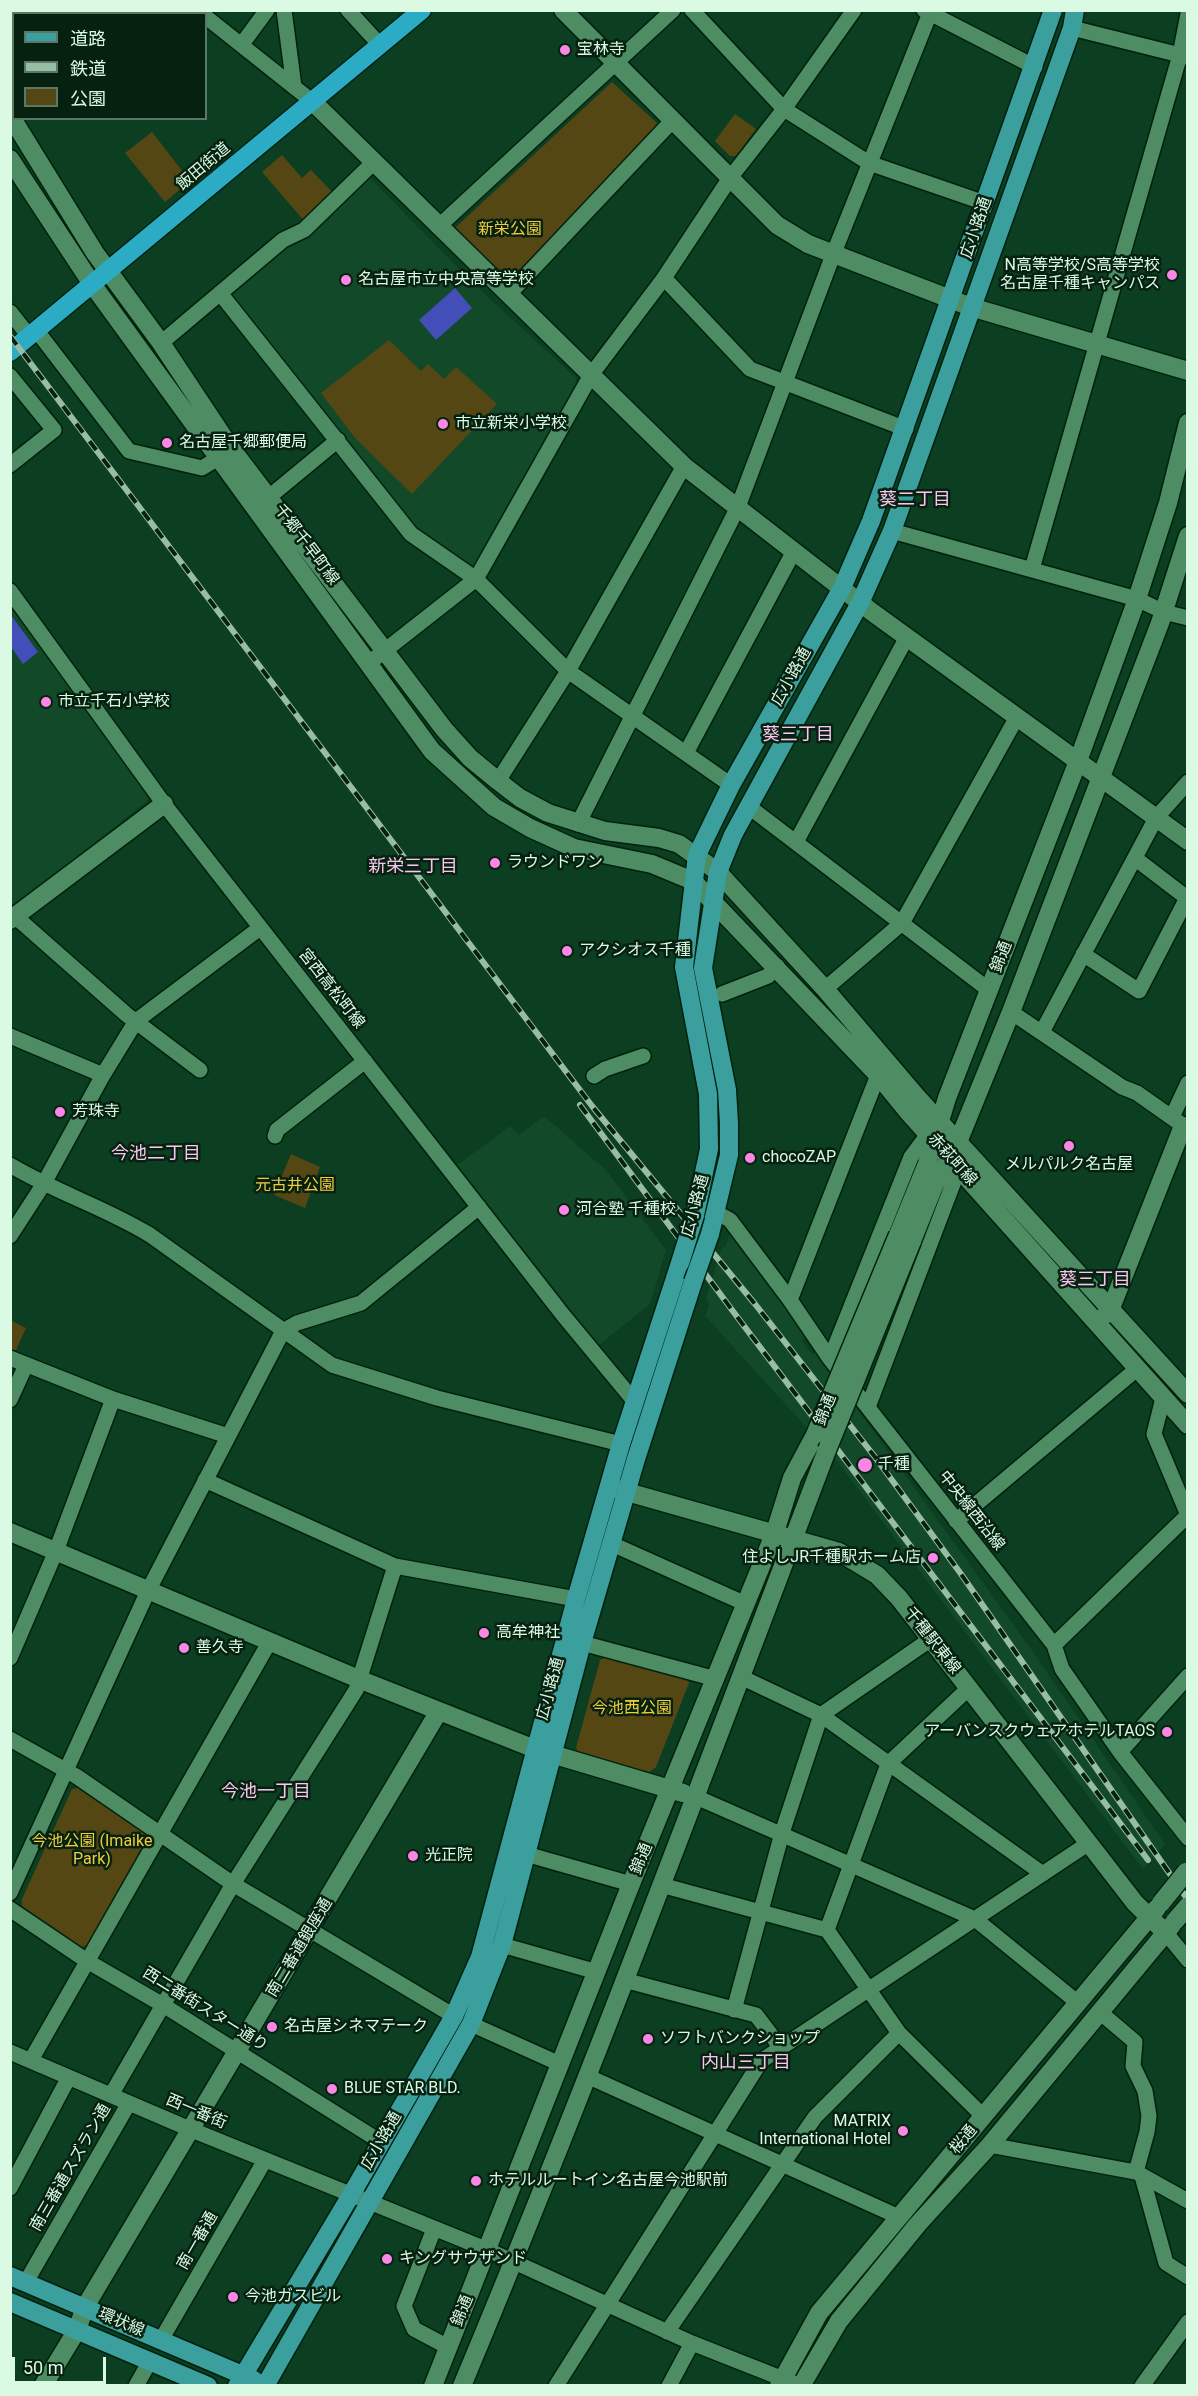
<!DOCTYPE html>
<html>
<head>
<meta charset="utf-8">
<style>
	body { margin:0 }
	#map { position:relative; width:1198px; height:2396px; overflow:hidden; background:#0c3e22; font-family:Roboto,"Noto Sans JP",sans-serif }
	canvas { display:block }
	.frame { position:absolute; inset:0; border:12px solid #dafae3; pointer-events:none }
	.legend { position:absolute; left:12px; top:12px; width:195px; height:108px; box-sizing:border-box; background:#072111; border:2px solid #5b7865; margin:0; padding:8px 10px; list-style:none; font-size:18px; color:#dafae3 }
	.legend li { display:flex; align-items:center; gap:12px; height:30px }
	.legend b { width:30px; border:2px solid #5b7865 }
	.scale { position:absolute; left:12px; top:2357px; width:94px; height:27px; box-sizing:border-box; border:3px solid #dafae3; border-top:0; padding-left:8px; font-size:18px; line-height:21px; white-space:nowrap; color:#dafae3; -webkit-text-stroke:4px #072111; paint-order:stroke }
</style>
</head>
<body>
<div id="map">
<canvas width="1198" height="2396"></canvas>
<div class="frame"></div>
<ul class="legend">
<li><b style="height:8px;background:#3a9f9d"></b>道路</li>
<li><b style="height:8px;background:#98bda5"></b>鉄道</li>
<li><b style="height:16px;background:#554714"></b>公園</li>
</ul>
<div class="scale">50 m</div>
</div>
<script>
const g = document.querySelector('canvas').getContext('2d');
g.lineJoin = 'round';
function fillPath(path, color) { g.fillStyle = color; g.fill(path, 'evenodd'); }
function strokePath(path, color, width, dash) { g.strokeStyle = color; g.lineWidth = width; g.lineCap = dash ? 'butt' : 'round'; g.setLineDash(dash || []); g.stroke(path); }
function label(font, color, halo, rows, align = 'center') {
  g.font = font + ' Roboto,"Noto Sans JP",sans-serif'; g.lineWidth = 5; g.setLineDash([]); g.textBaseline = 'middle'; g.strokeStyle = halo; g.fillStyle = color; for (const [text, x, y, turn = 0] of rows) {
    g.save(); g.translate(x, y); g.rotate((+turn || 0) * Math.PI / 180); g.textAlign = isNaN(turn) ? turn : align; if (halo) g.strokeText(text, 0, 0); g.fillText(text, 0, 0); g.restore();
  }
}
fillPath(new Path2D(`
	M369 177 473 283 576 378 577 383 477 565 470 566 415 530 231 297V289Z
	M11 607 14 608 148 796 147 801 14 908 11 903Z
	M544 1116 606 1170 666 1250 650 1304 598 1346 457 1165 510 1126 519 1135Z
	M730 1233 807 1336 802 1341 812 1354 816 1352 1031 1649 1165 1844 1143 1869 837 1461 705 1316 709 1304 706 1299 722 1247H725Z`), '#114929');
fillPath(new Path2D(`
	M25 11H75L71 14 27 13Z
	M612 82 658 124 657 128 512 283H508L456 232V227Z
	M735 114 756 129 736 156H730L715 141Z
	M152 132 190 181 165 202 125 153Z
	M282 155 302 178 311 170 335 195 306 223 262 172Z
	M389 340 421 371 428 364 444 379 456 367 497 404 412 494 355 438 321 393Z
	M291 1154 320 1167 305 1208 274 1195Z
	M10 1320 26 1328 16 1350H11Z
	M607 1656 686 1677 689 1683 656 1767 649 1772 579 1754 576 1748 600 1660Z
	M78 1788 147 1834 149 1840 89 1944 82 1947 22 1906V1899L72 1789Z`), '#554714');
fillPath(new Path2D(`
	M455 288 472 308 436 340 419 320Z
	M11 615 38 652 23 664 11 647Z`), '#434eb8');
const street = new Path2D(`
	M284 10 294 87
	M348 10 380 45
	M692 10 784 109 869 163 985 203
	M924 10 1035 67
	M81 14 85 10
	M206 17 313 102
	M1072 28 1188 57
	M242 44 267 10
	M10 62 14 60
	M438 227 673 10
	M664 278 750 369 906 429
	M220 293 411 534 476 579 568 671 731 785
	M508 295 673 120
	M10 312 29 336
	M37 331 129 451 202 468 218 458
	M161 343 283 240 304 230 373 163
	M10 376 54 430 10 465
	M269 497 338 440
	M892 531 1137 599 1164 612 1188 618
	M1032 569 1180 55 1188 14
	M10 591 164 804 563 1315 635 1402
	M369 663 476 579 591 375 664 278 730 178 784 109 854 10
	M686 753 794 551
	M498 781 568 671 684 466
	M748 806 989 990
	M578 824 738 507 833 255 930 13
	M796 842 907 637
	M17 918 127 1015 200 1070
	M1083 954 1139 991 1187 898 1136 859
	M825 989 902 923 1017 717
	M722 994 768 976 777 966
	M1011 1012 1122 1087 1137 1093 1188 1129
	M1042 1032 1156 818 1188 782
	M10 1036 103 1075
	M594 1076 605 1069 643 1056
	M1172 1117 1188 1083
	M275 1136 277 1130 365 1061
	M10 1165C55 1192 106 1208 150 1235L332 1365 437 1398 621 1444
	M717 1213 730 1220 790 1300 830 1359 1054 1645 1062 1669 1120 1752 1188 1838
	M10 1236 43 1185 103 1075 136 1021 260 928
	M790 1300 878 1075
	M10 1358 113 1399 228 1436
	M830 1359 911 1157 935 1125
	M1163 1398 1154 1434 1188 1515
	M10 1400 26 1365
	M868 1407 959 1168V1160
	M205 1480 395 1566 576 1599
	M956 1521 1138 1368
	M612 1544 746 1604
	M582 1643 716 1679
	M1054 1645 1188 1515
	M10 1658 56 1551 113 1399
	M741 1677 821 1715 1043 1874
	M10 1739 76 1776 233 1884 454 2016
	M1120 1752 1188 1676
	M696 1797 975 1919 1077 2002
	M526 1854 631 1884
	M661 1885 827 1930 899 2033 984 2117
	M10 1893 148 1591 283 1331 297 1323 361 1303 479 1207
	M10 1909 87 1961 163 2005 381 2142
	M827 1930 888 1764 969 1688
	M1166 1933 1188 1960
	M502 1945 597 1972
	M624 1980 756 2015 781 2048
	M734 2010 782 1833 821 1715 931 1639
	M1101 2013 1135 2042 1133 2066 1145 2091 1149 2116 1147 2132 1136 2172
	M471 2024 560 2064
	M10 2052 192 2130 488 2250 692 2343 801 2386
	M31 2060 270 1641
	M587 2076 899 2217
	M111 2095 233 1884 356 1690 395 1566
	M990 2145 1136 2172 1188 2201
	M1142 2176 1166 2263 1188 2277
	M10 2188 69 2077
	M434 2229 404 2306 414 2329 448 2347
	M26 2282 129 2103
	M667 2332 815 2117 899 2033
	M161 2340 265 2160
	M136 2386 150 2361
	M556 2386 761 2061 1089 1843
	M669 2386 692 2343
	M1142 2386 1188 2322`);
const secondary = new Path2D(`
	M563 10 777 225 808 244 971 307 1188 371
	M313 102 684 466 872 612 1188 841
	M10 115 95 253 161 343 230 447 444 729 470 758 498 781 520 798 548 813 605 831 659 838 679 844 718 872 825 989 917 1097 1188 1394
	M10 159 92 284 432 751 494 807 530 828 574 848 652 864 693 881 878 1075 909 1113 1188 1425
	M10 920 164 804
	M898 1235 927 1164 947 1098 1078 761 1137 599 1168 503 1188 423
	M912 1241 934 1186 958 1142 1011 1012 1160 623 1188 536
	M1105 1315 1111 1308 1183 1126
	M613 1488 839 1552 877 1575 899 1598 1135 1903 1166 1933
	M10 1532 361 1680 535 1749 683 1793
	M43 2386 77 2330 85 2307 439 1711
	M433 2386 631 1884 775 1532 792 1478 815 1435
	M462 2386C591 2077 708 1763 827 1450
	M779 2386 819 2313 1157 1908
	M801 2386 839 2321 918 2224 990 2145 1172 1925`);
const primary = new Path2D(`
	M695 1215 709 1149 708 1094 684 967 697 855 731 785 842 588 871 521 1053 10
	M710 1234 729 1155V1123L727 1090 703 968 718 872 733 835 860 603 892 531 1072 28 1075 10
	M10 2276 254 2380
	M10 2302 208 2386
	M237 2386 351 2195 454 2016 480 1957 576 1599 621 1444 680 1263
	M265 2386 471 2024 502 1945 582 1643 636 1459 693 1282`);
const highway = new Path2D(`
	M10 352 422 10`);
strokePath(street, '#01220f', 18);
strokePath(secondary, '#01220f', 21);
strokePath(primary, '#01220f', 21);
strokePath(highway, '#01220f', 21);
strokePath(street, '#4e8c63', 15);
strokePath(secondary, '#4e8c63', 18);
strokePath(primary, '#3a9f9d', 18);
strokePath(highway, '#2cabc4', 18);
const rail = new Path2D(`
	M10 336 592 1106 755 1304 875 1457 961 1574 1188 1900
	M580 1105 738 1318 1148 1860`);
strokePath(rail, '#98bda5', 6);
strokePath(rail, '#072111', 4, [11]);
const secondaryBridge = new Path2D(`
	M815 1435 898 1235
	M827 1450 912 1241
	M1161 1903 1186 1872
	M1175 1921 1188 1906`);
const primaryBridge = new Path2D(`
	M680 1263 695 1215
	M693 1282 710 1234`);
strokePath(secondaryBridge, '#01220f', 21, []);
strokePath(primaryBridge, '#01220f', 21, []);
strokePath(secondaryBridge, '#4e8c63', 18);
strokePath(primaryBridge, '#3a9f9d', 18);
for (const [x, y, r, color] of [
	[565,50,6,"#fa87e6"],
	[1172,275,6,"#fa87e6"],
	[346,280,6,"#fa87e6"],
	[443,424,6,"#fa87e6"],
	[167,443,6,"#fa87e6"],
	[46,702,6,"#fa87e6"],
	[495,863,6,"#fa87e6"],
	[567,951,6,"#fa87e6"],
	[60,1112,6,"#fa87e6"],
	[1069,1146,6,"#fa87e6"],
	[750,1158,6,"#fa87e6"],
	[564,1210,6,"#fa87e6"],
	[865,1465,8,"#fa87e6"],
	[933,1558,6,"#fa87e6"],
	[484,1633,6,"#fa87e6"],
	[184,1648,6,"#fa87e6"],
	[1167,1732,6,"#fa87e6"],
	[413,1856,6,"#fa87e6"],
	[272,2027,6,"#fa87e6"],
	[648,2039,6,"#fa87e6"],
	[332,2089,6,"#fa87e6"],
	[903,2131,6,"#fa87e6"],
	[476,2181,6,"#fa87e6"],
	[387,2259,6,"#fa87e6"],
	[233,2297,6,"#fa87e6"]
]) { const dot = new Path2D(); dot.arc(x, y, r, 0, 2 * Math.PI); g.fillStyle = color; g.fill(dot); strokePath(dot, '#072111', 2); }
label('16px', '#dafae3', '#072111', [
	["宝林寺",577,50],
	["N高等学校/S高等学校",1160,266,"right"],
	["名古屋千種キャンパス",1160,284,"right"],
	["名古屋市立中央高等学校",358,280],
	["市立新栄小学校",455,424],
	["名古屋千郷郵便局",179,443],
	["市立千石小学校",58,702],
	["ラウンドワン",507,863],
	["アクシオス千種",579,951],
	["芳珠寺",72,1112],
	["chocoZAP",762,1158],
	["メルパルク名古屋",1069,1165,"center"],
	["河合塾 千種校",576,1210],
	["千種",878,1465],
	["住よしJR千種駅ホーム店",921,1558,"right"],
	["高牟神社",496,1633],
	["善久寺",196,1648],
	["アーバンスクウェアホテルTAOS",1155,1732,"right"],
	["光正院",425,1856],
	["名古屋シネマテーク",284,2027],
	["ソフトバンクショップ",660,2039],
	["BLUE STAR BLD.",344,2089],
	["MATRIX",891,2122,"right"],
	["International Hotel",891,2140,"right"],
	["ホテルルートイン名古屋今池駅前",488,2181],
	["キングサウザンド",399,2259],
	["今池ガスビル",245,2297]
], 'left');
label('16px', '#dafae3', '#072111', [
	["飯田街道",204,167,-40],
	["広小路通",977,228,-71],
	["千郷千早町線",306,545,53],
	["広小路通",792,677,-61],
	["錦通",1002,957,-69],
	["宮西高松町線",331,989,52],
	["赤萩町線",952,1160,48],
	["広小路通",696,1206,-75],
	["錦通",826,1410,-68],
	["中央線西沿線",971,1511,52],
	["千種駅東線",932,1641,52],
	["広小路通",551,1689,-75],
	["錦通",642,1859,-67],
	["南二番通銀座通",300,1948,-59],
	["西二番街スター通り",205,2010,32],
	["西一番街",196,2112,23],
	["桜通",964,2140,-50],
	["広小路通",382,2141,-60],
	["南三番通スズラン通",71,2168,-60],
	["南一番通",198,2241,-60],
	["錦通",463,2311,-68],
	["環状線",121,2323,23]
]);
label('16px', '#f0cc3c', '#072111', [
	["新栄公園",510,230],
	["元古井公園",295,1186],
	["今池西公園",632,1709],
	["今池公園 (Imaike",92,1842],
	["Park)",92,1860]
]);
label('18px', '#fac5ee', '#072111', [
	["葵二丁目",915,500],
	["葵三丁目",798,735],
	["新栄三丁目",413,867],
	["今池二丁目",156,1154],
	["葵三丁目",1095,1280],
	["今池一丁目",266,1792],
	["内山三丁目",746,2063]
]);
</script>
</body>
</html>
